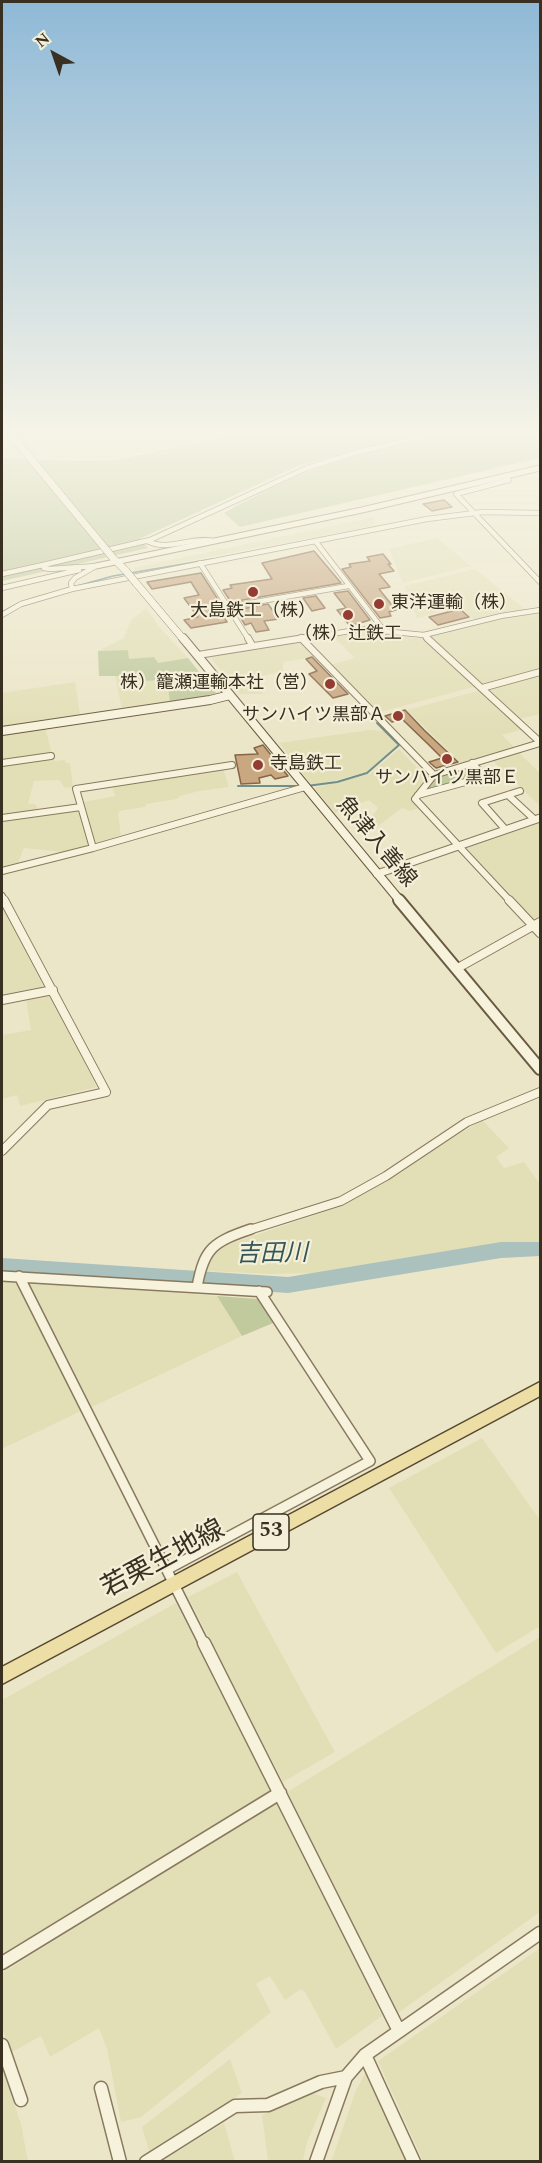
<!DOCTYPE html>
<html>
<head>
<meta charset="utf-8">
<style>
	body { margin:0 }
	#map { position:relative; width:542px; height:2163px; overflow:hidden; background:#ece6c9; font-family:Spectral,serif }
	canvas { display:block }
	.frame { position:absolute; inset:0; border:3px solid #393021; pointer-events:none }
	.north { position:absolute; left:24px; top:24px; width:60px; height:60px; -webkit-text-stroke:4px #f4efd8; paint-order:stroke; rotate:320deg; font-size:16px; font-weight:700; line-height:24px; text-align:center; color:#393021 }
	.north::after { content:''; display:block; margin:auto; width:21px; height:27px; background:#393021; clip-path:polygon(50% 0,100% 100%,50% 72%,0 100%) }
</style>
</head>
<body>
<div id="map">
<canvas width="542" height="2163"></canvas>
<div class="frame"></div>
<div class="north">N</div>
</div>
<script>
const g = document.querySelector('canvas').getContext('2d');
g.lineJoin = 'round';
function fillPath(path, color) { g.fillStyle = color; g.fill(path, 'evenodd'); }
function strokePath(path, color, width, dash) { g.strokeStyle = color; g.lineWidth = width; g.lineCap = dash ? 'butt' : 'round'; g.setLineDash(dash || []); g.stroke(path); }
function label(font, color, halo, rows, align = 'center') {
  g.font = font + ' Spectral,"Noto Sans JP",serif'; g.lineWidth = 4.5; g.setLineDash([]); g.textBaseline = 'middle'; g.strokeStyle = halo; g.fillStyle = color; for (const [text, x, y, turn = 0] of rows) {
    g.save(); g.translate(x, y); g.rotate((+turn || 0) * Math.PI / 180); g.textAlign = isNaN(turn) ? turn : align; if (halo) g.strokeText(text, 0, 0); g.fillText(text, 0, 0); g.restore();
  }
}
fillPath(new Path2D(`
	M374 517 375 526 135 571 133 568Z
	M437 538 471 566 403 583 389 549Z
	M475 569 526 610 475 620 460 607 417 618 404 586Z
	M146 608 160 628 188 658 157 663 154 657 129 659 128 650 98 651 124 638 131 620Z
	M540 613V669L482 685 429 636 505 618Z
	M357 632 427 639 477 686 377 713 330 665 355 658 332 636Z
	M300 640 315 657 283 662V672L260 676 263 694H240L209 656Z
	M540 674V714L519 719 485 689Z
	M115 676H132L142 681 168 679 170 702 122 709Z
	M75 682 80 715 2 727V693Z
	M481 690 524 729 502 735 514 747 461 763 407 710Z
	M45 727 52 754 2 761V734Z
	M369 730 384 731 397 745 367 772 317 785H312L279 743Z
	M399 749 426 777 411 798 420 808 410 811 402 808 378 826 369 820 378 808 369 800 335 813 314 788 370 774Z
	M518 752 540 773V806L492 760Z
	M53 757 55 761 65 760 66 763H70L73 787 65 788 59 780 34 781 28 804H35L38 809 2 816V764Z
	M223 768 229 787 199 791 180 796 177 799 146 804 145 807 120 811 118 813 121 835 96 844 83 802 115 796 111 784Z
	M79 810 89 846 63 852 24 848 18 863 2 867V820Z
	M540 823V918L533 920 467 848Z
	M2 907 21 944 45 989 2 997Z
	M50 995 97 1087 20 1106 17 1095 2 1099V1035L31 1030 26 999Z
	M482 1120 509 1148 496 1157 504 1168 524 1162 540 1184V1242L484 1247 313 1273 270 1274 205 1271 209 1257 218 1248 341 1206 401 1173 426 1154Z
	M2 1281H15L81 1411 2 1449Z
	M28 1282 217 1296 242 1336 92 1407Z
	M482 1438 540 1520V1626L496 1653 389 1488Z
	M237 1572 335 1752 283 1782 188 1597Z
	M176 1603 272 1791 2 1955V1700Z
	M540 1637V1912L398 2013 287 1792Z
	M279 1801 382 2016 336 2049 305 1992 301 1989 285 2000 270 1976 256 1984 271 2012 141 2117 121 2122 107 2049 99 2028 50 2057 41 2036 10 2053 2 2026V1973Z
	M540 1948V2161H423L378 2061Z
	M230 2059 242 2093 149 2151 142 2127Z
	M2 2067 21 2124 28 2161H2Z
	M366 2072 407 2161 331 2162 356 2090Z
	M312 2093 326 2098 307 2142 303 2161H268L262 2115Z
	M224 2123 235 2161H162Z`), '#e2dfb7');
fillPath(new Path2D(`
	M248 430H437L300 465 139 539 148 548 2 581V458L76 461 118 460Z
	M467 430H540V458L240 527 224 513C263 491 303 471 346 459 386 447 427 440 467 430Z
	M128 650 129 659 154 657 158 663 188 658 216 693 204 697 170 702 167 680 142 681 132 676H99L98 651Z
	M471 767 478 774 476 777 425 790 435 777Z
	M217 1296 258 1299 273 1323 242 1336Z`), '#c0ca9d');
fillPath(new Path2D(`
	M2 430H238L116 458 2 456Z`), '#e6dda8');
strokePath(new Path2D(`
	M77 586 113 576 212 559
	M28 600 48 594
	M2 612 19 603`), '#708f8b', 1.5);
strokePath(new Path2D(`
	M238 786H300
	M307 786 337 782 367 773 399 745 377 723`), '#708f8b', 2);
fillPath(new Path2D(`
	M501 1242H540V1256L501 1258 288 1293 2 1274V1258L288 1277Z`), '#aac1bd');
const building = new Path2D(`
	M444 500 452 507 432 511 423 504Z
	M314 551 341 583 231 602 223 590 232 588 230 585 272 579 262 563Z
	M383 554 391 564H388L394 571 379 574 390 587 379 589 396 610 389 612 391 616 380 618 342 569 351 567 349 564 370 561 367 557Z
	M201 573 219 601 215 602 227 622 191 628 184 620 198 617 184 598 199 595 191 582 152 589 147 582Z
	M348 591 370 620 350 626 337 610 346 608 334 593Z
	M316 596 325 608 312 611 303 598Z
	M268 604 279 619 264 621 269 630 256 632 251 623 245 625 236 610Z
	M460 609 469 617 438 625 429 617Z
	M312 657 348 694 333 698 309 674 317 671 306 659Z
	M405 710 424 730 458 762 436 768 429 762 442 758 429 745 402 719 392 722 385 716Z
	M263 745 288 776 275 779 271 775 259 778 260 783 241 784 235 755 258 754 254 748Z`);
fillPath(building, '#c8a781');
strokePath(building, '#866646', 1.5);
const minorFar4 = new Path2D(`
	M505 476 509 480 456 494 540 582
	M147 541C169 552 191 536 214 541
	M316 542 385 632
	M200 563 249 640
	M96 566 75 578 71 583 72 589 427 519 483 512 540 513
	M96 566 50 569 44 568 43 565 150 540 307 468 354 453 450 430
	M2 574 43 565
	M2 588 79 570
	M227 607 348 586
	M2 615 21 604 72 589
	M424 635 429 640
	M301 638 303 640
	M295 640 362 629 424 635 501 616 540 610`);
const minorFar3 = new Path2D(`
	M248 638 252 645
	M301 638 434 775
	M427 638 540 742
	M198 655 304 638
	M482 688 540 672
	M2 763 51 756
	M418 795 480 778 483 775 472 763
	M508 795 534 819
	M2 818 81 807
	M505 829 482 803 520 791
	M93 848 76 789 232 765
	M2 871 93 848 305 787
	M2 896 5 902
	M511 902 415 799 434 775 540 743`);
const minorFar2 = new Path2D(`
	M509 900 540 933
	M456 969 540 922
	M2 1000 53 990
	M2 1151 48 1105 106 1092 4 900
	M246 1231 341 1201 386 1176 467 1122 540 1092`);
const minorFar1 = new Path2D(`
	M2 1276 267 1292
	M19 1276 204 1644
	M197 1287C204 1248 213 1242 251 1229
	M168 1569 370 1461 259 1291`);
const minor = new Path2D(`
	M204 1643 399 2031
	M2 1963 280 1793
	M2 2045 21 2100
	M365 2055 414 2162
	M101 2088 120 2162
	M146 2162 235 2106 268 2105 321 2082 346 2077
	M316 2162 346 2077 365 2055 540 1933`);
const tertiaryFar1 = new Path2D(`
	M96 566 362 510 540 468`);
const tertiary = new Path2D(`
	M377 874 540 818`);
const secondaryFar2 = new Path2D(`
	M113 558 126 571
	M136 583 184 640`);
const secondaryFar1 = new Path2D(`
	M183 638 401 902
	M2 731 210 700 230 695`);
const secondary = new Path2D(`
	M399 900 540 1069`);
const primary = new Path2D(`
	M540 1382V1396L2 1684V1667Z`);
strokePath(minorFar4, '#88795f', 6);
strokePath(minorFar3, '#88795f', 8);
strokePath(minorFar2, '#88795f', 10);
strokePath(minorFar1, '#88795f', 12);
strokePath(minor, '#88795f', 15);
strokePath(tertiaryFar1, '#88795f', 7);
strokePath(tertiary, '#88795f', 9);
strokePath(secondaryFar2, '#6a5a42', 8);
strokePath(secondaryFar1, '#6a5a42', 10);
strokePath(secondary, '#6a5a42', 14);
strokePath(primary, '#564732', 3);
strokePath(minorFar4, '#f7f2dc', 4.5);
strokePath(minorFar3, '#f7f2dc', 6);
strokePath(minorFar2, '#f7f2dc', 8);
strokePath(minorFar1, '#f7f2dc', 9);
strokePath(minor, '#f7f2dc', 12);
strokePath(tertiaryFar1, '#f7f2dc', 5);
strokePath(tertiary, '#f7f2dc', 7);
strokePath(secondaryFar2, '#f7f2dc', 7);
strokePath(secondaryFar1, '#f7f2dc', 8);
strokePath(secondary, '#f7f2dc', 10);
fillPath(primary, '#ecdea4');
const secondaryBridge = new Path2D(`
	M7 430 113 558
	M126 571 136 583`);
strokePath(secondaryBridge, '#6a5a42', 8, []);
strokePath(secondaryBridge, '#f7f2dc', 7);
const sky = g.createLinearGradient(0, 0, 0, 733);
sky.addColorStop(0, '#8fb9d7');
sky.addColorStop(0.59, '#f6f4e7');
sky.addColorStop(1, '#f6f4e700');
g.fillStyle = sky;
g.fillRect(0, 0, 542, 733);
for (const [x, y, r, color] of [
	[253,592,6,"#943c32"],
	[379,604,6,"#943c32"],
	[348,615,6,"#943c32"],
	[330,684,6,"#943c32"],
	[398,716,6,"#943c32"],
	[447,759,6,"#943c32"],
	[258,765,6,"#943c32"]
]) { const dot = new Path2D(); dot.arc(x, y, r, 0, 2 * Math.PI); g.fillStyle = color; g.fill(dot); strokePath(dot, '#f4efd8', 2); }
label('18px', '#393021', '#f4efd8', [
	["東洋運輸（株）",391,604,"left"],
	["大島鉄工（株）",253,612],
	["（株）辻鉄工",348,635],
	["株）籠瀬運輸本社（営）",318,684,"right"],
	["サンハイツ黒部Ａ",386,716,"right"],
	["寺島鉄工",270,765,"left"],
	["サンハイツ黒部Ｅ",447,779]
]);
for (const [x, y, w] of [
	[271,1532,36]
]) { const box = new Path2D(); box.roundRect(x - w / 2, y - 18, w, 36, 4.5); g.fillStyle = '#f4efd8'; g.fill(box); strokePath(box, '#393021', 1.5); }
label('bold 21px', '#393021', null, [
	["53",271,1532]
]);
label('22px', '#393021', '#f4efd8', [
	["魚津入善線",375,843,50]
]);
label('italic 24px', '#325658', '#f4efd8', [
	["吉田川",272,1256,-1]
]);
label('27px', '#393021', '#f4efd8', [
	["若栗生地線",164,1561,-28]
]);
</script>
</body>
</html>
